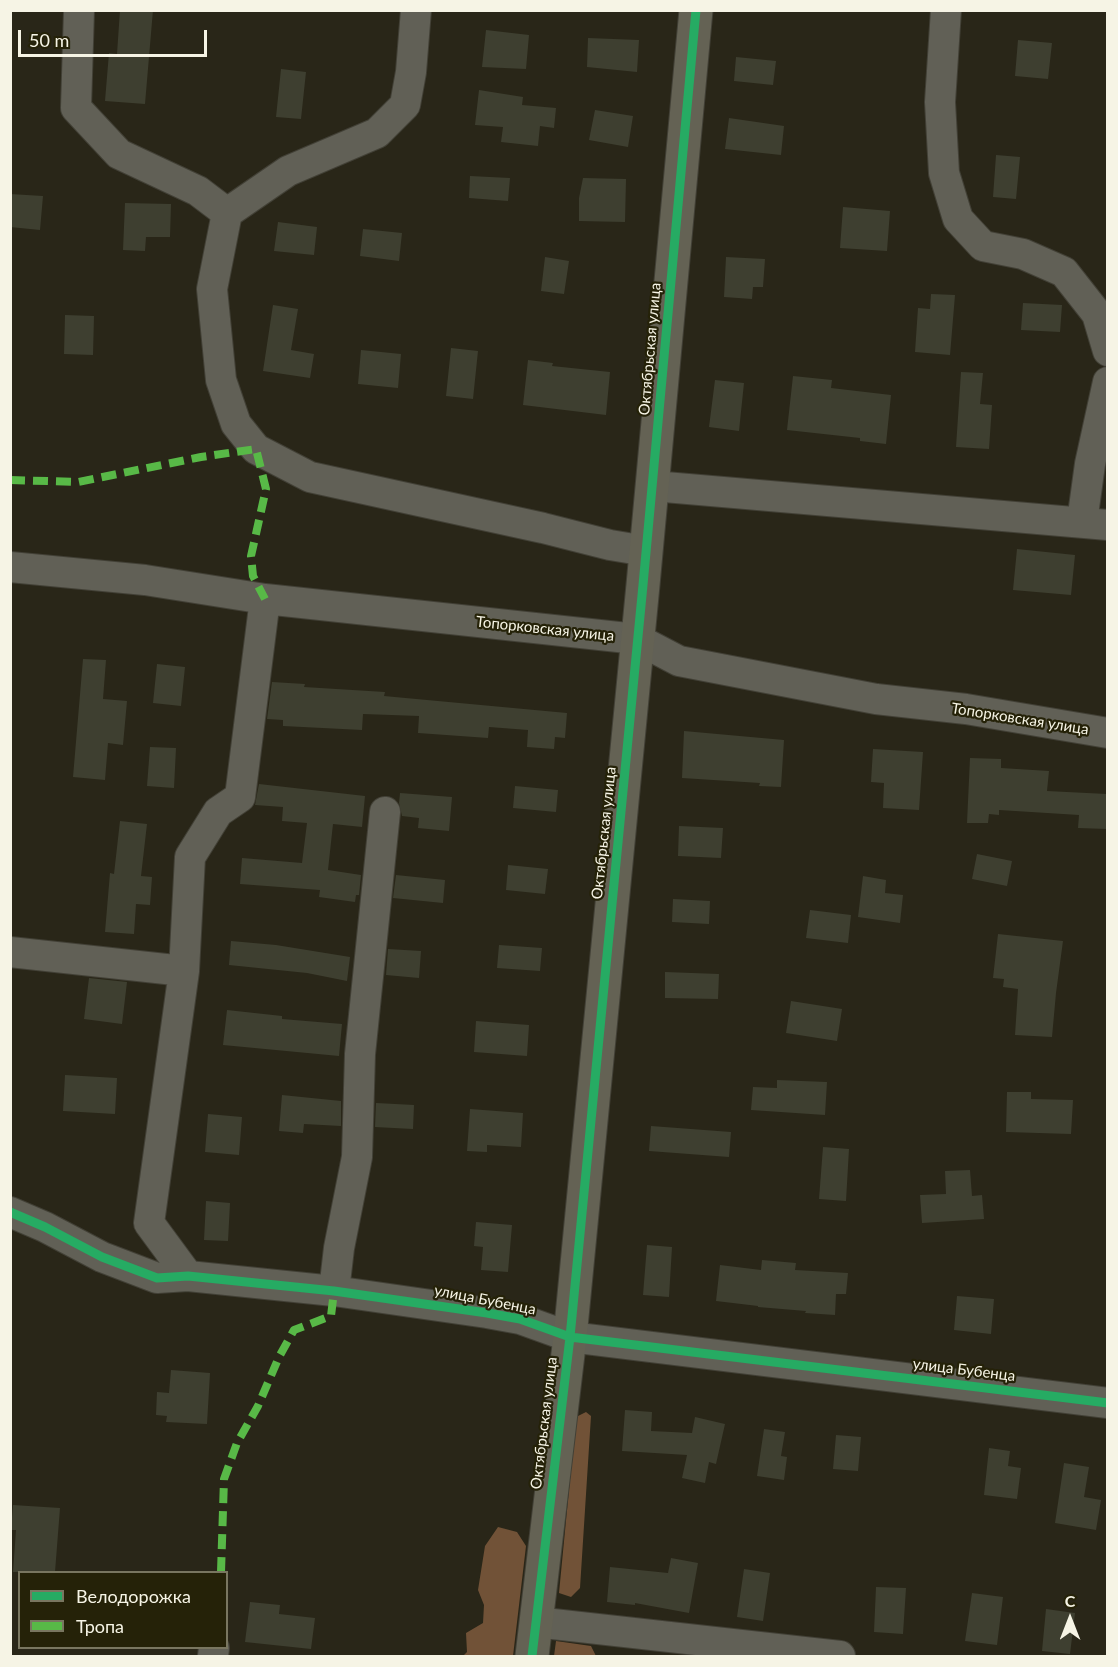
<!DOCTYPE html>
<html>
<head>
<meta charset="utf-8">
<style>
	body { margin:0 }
	#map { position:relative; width:1118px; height:1667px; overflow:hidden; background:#292618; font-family:Lato,sans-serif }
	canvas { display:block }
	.frame { position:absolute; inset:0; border:12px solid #f6f4e5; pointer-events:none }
	.legend { position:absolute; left:18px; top:1571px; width:210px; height:78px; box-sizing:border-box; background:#252208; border:2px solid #797660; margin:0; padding:8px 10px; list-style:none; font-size:18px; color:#f6f4e5 }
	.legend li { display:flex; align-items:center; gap:12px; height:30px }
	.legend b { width:30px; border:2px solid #797660 }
	.north { position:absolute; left:1040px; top:1589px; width:60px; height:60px; -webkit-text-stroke:4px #252208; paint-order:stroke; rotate:0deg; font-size:16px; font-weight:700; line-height:24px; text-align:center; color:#f6f4e5 }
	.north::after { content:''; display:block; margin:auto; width:21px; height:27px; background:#f6f4e5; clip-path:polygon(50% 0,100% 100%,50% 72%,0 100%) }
	.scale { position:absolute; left:18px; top:30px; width:189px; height:27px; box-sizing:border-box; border:3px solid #f6f4e5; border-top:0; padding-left:8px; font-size:18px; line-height:21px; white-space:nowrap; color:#f6f4e5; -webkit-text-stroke:4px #252208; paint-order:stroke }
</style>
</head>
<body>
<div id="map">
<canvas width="1118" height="1667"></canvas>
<div class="frame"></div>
<ul class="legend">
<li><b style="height:8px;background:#26ab63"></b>Велодорожка</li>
<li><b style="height:8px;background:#58b947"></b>Тропа</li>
</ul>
<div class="north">С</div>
<div class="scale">50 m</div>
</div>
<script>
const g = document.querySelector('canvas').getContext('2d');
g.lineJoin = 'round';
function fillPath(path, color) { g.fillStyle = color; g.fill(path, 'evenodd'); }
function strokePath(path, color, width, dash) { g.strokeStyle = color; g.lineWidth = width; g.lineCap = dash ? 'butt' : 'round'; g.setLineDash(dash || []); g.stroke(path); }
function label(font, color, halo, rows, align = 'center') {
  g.font = font + ' Lato,sans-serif'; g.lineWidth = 4.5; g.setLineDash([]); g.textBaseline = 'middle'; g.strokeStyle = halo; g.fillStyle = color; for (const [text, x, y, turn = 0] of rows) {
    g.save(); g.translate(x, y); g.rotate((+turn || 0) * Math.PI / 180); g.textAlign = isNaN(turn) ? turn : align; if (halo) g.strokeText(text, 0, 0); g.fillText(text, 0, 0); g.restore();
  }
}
fillPath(new Path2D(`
	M586 1412 591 1416 580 1588 571 1597 559 1593 576 1417Z
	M498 1527 517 1532 526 1546 513 1656H463L467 1652 466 1633 483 1623 484 1605 478 1590 485 1546Z
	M556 1641 591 1646 596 1656H554Z`), '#715237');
fillPath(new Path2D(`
	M120 10H153L145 104 105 101 109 53 117 54Z
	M486 30 529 35 526 69 482 67Z
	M588 38 639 40 637 72 587 67Z
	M1018 40 1052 43 1048 79 1015 76Z
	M736 57 776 61 773 85 734 81Z
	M281 69 306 72 301 119 276 117Z
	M479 90 523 97 522 105 556 108 554 128 540 126 538 146 501 142 503 127 475 125Z
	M595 110 633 116 628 147 589 140Z
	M729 118 784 126 781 155 725 149Z
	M996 155 1020 157 1016 199 993 197Z
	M470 176 510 178 508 201 469 198Z
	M583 178 626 179 625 222 579 221V198Z
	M10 194 43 196 40 230 10 227Z
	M125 203 171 204 170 237H146L145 251 123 250Z
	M843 207 890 211 887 251 840 248Z
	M278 222 317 227 314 255 274 251Z
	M363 229 402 233 399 261 360 256Z
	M545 257 569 261 564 294 541 291Z
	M726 257 765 259 763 287H753L752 299 724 297Z
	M931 294 955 295 950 355 915 352 918 308 930 309Z
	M1023 303 1062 305 1060 332 1021 330Z
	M273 305 298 309 291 350 314 354 310 378 263 371Z
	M65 315 94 316 93 355 64 354Z
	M451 348 478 351 473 399 446 396Z
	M361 350 401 354 398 388 358 384Z
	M528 360 553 363 552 366 610 372 606 415 523 405Z
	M961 372 983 373 980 404 992 405 989 449 956 447Z
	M793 376 832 380 831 388 891 395 886 444 860 441V438L787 430Z
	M715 380 744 383 739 431 709 427Z
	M1017 549 1075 555 1071 595 1013 590Z
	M83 659 106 660 103 699 127 701 123 745 108 743 105 780 73 777Z
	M157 664 185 667 181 706 153 703Z
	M272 682 305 684 304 687 385 692 384 696 567 713 565 738 555 737 554 749 527 747 528 730 489 727 488 738 418 733 419 716 363 714 362 730 283 726V720L267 719Z
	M684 731 784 740 781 787 759 786 760 783 682 778Z
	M150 747 176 748 174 788 147 786Z
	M873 749 923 752 919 810 883 808 884 783 871 782Z
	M970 758 1001 759V768L1049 771 1047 791 1107 794V829L1078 828 1079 815 999 810V815L989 814 988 823H967Z
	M259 784 365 796 362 827 333 824 328 870 361 875 359 895H356L355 902 319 897 320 890 240 884 242 858 302 863 307 823 282 821 283 807 255 805Z
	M515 786 558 790 556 812 513 808Z
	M400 793 452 797 449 831 418 828 419 818 402 816 399 803Z
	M120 821 147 824 141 876 152 877 150 905 136 904 134 934 105 932 110 873 114 874Z
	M679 826 723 828 721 858 678 856Z
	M977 854 1012 861 1007 886 972 879Z
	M508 865 548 869 545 894 506 890Z
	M396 875 445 880 443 903 393 898Z
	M863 876 886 880 885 893 903 895 900 923 858 917Z
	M673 899 710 901 709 924 672 922Z
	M810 910 851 915 848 943 806 938Z
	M998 934 1063 941 1056 993 1052 1037 1015 1035 1018 989 1003 987 1004 979 993 978Z
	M231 941 276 945 350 957 347 981 307 973 229 965Z
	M499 945 542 948 540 971 497 968Z
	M388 949 421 951 419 978 386 975Z
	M665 972 719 974 718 999 665 998Z
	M89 978 127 982 122 1024 84 1019Z
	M791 1001 842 1009 837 1041 786 1033Z
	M227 1010 282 1016V1019L342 1024 339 1056 223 1045Z
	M476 1021 529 1025 527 1056 474 1052Z
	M65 1075 117 1078 115 1114 63 1111Z
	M777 1080 827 1082 825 1115 751 1110 753 1087 777 1088Z
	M1007 1092H1031V1099L1073 1100 1071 1134 1006 1132Z
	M282 1095 341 1101V1126L304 1124 303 1133 279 1131Z
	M376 1103 414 1105 413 1129 375 1127Z
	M470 1109 523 1113 521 1147 487 1145V1152L467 1151Z
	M208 1114 242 1117 239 1155 205 1152Z
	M651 1126 731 1132 729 1157 649 1151Z
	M823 1147 849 1149 846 1201 819 1199Z
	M970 1170 972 1196 982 1195 984 1219 922 1223 920 1195 946 1194 945 1171Z
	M206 1201 230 1203 228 1241 204 1240Z
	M476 1222 512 1225 508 1272 481 1270 483 1247 474 1246Z
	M647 1245 672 1247 669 1297 643 1295Z
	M762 1260 796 1263 795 1270 848 1273 846 1294H836L835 1315 805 1313 806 1311 758 1307V1306L716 1301 720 1265 761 1270Z
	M957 1296 994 1299 991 1334 954 1330Z
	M171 1370 210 1373 207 1424 166 1422 167 1416 156 1415 157 1392 169 1393Z
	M625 1410 652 1412 651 1431 692 1433 695 1417 725 1424 716 1464 709 1462 705 1483 682 1478 687 1455 622 1451Z
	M764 1429 785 1432 781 1456 787 1457 784 1480 757 1476Z
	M836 1435 861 1437 858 1471 833 1469Z
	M989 1448 1010 1451 1008 1466 1021 1468 1017 1499 984 1495Z
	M1064 1463 1089 1467 1084 1497 1101 1500 1096 1530 1055 1523Z
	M13 1505 60 1508 55 1572H13L16 1530H11Z
	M671 1558 698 1563 689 1613 635 1603V1605L607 1602 610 1567 668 1573Z
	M744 1569 770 1573 763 1621 737 1617Z
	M876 1587 906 1588 903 1634 874 1632Z
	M972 1593 1003 1597 997 1645 965 1641Z
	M250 1602 280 1605 279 1614 315 1618 311 1649 245 1642Z
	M1046 1609 1075 1613 1070 1654 1042 1651Z`), '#3e3f30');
const street = new Path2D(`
	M79 10 76 108 119 154 198 191 227 213
	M416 10 411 72 405 105 377 133 288 171 227 213 212 289 221 380 236 424 256 449 310 477 543 528 610 545 646 551
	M946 10 940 102 944 173 958 219 983 246 1023 254 1064 272 1097 314 1108 351
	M653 486 1108 525
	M1082 522 1090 464 1108 382
	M10 567 145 580 265 599 637 639 679 661 876 699 966 709 1108 733
	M10 952 184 971
	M10 1212 45 1227 102 1257 157 1278 188 1276 334 1291 487 1313 520 1319 570 1337 1108 1403
	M188 1276 149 1223 184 971 190 857 218 812 240 797 265 599
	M334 1291 339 1248 357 1157 360 1054 385 812
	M535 1622 840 1656
	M213 1656 214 1648`);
const secondary = new Path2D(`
	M532 1656 570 1337 643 585 696 10`);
strokePath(street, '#424036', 32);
strokePath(secondary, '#424036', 35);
strokePath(street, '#616056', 30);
strokePath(secondary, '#646254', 33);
strokePath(new Path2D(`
	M10 480 78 482 201 457 256 449 266 489 251 556 253 576 265 599
	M221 1572 224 1479 237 1443 258 1406 279 1357 294 1330 331 1316 334 1291`), '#58b947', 8, [15, 8]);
strokePath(new Path2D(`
	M10 1212 45 1227 102 1257 157 1278 188 1276 334 1291 487 1313 520 1319 570 1337 1108 1403
	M532 1656 570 1337 643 585 696 10`), '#26ab63', 9);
label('15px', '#f6f4e5', '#252208', [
	["Октябрьская улица",650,349,-85],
	["Топорковская улица",545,629,6],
	["Топорковская улица",1020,719,9],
	["Октябрьская улица",604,833,-84],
	["улица Бубенца",485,1300,11],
	["улица Бубенца",964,1370,7],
	["Октябрьская улица",544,1423,-83]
]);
</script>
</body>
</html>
